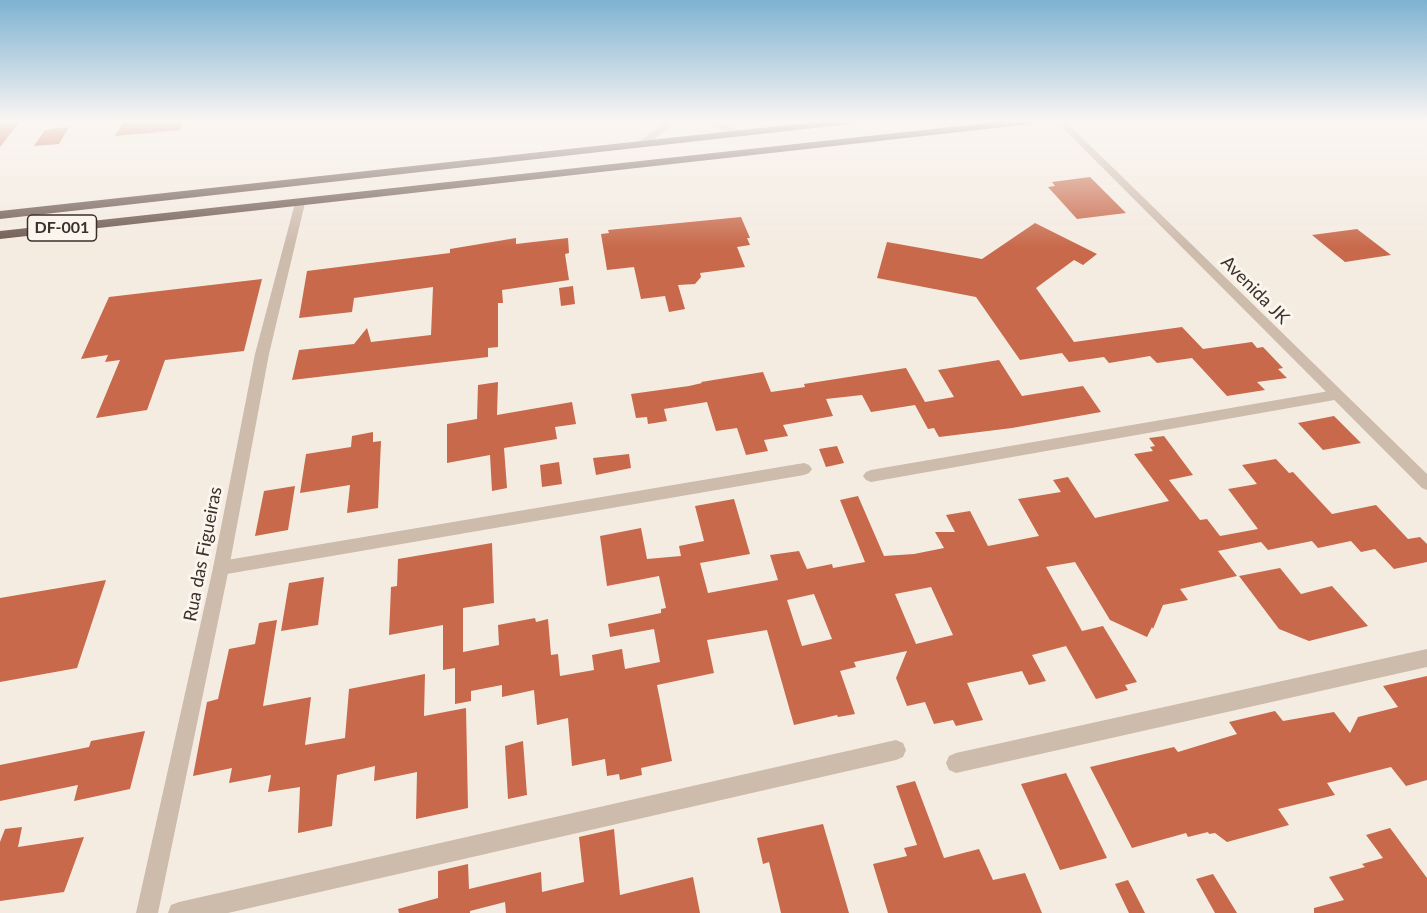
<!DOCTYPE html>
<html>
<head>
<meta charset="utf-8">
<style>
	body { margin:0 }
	canvas { display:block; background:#f4ebe1 }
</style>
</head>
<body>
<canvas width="1427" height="913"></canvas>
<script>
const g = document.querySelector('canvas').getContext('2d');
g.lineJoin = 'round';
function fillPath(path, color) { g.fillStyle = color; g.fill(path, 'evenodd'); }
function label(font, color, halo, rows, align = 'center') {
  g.font = font + ' Lato,sans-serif'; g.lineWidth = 6; g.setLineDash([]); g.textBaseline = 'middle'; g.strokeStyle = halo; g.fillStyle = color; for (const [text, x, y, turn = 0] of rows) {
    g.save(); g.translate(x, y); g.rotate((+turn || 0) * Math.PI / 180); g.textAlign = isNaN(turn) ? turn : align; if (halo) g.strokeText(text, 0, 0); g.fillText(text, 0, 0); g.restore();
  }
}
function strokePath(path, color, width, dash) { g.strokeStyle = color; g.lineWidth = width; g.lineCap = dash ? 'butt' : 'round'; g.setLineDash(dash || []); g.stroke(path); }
fillPath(new Path2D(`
	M0 120H21L0 147Z
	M125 120H181V130L115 136Z
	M69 127 59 144 34 146 45 130Z
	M1090 177 1126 213 1077 219 1048 187 1055 186 1052 182Z
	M741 217 750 238H747L750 245 737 247 745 267 700 273 701 277 695 284 678 285 685 309 669 312 665 296 641 299 634 267 607 270 601 234 609 233 608 230Z
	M1035 223 1097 254 1083 265 1074 260 1036 288 1074 342 1182 327 1203 349 1252 342 1257 348 1263 347 1283 368 1278 369 1287 378 1257 382 1265 390 1227 396 1192 358 1157 363 1150 356 1109 363 1104 357 1069 362 1062 353 1020 360 976 297 877 278 887 242 982 259Z
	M1357 229 1391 255 1345 262 1312 235Z
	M516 238V244L568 238 569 253 565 254 569 280 502 290 503 303H498V347L488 348V357L292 380 299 350 354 344 367 328 371 342 431 335 433 287 354 298 352 312 299 318 307 271 450 253V249Z
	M262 279 244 351 165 360 147 410 96 418 120 360 105 362 108 355 81 359 109 297Z
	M573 286 575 304 561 306 559 288Z
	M999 360 1022 396 1083 386 1101 412 1012 428 939 437 934 428 928 429 915 405 871 412 862 395 826 399 833 416 783 425 788 436 764 440 768 451 746 455 737 428 716 431 707 402 664 409 667 421 648 424 647 417 636 418 631 394 689 386 702 383 701 382 763 372 771 392 805 387 804 384 906 368 925 402 954 397 938 370Z
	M498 382 497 415 572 402 576 424 555 427 557 439 504 448 507 488 492 491 490 455 447 463V424L477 419 478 385Z
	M1334 416 1361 443 1323 450 1298 423Z
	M373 432V442L381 441 378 508 347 513 350 485 300 493 306 454 351 447 352 436Z
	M1164 436 1193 475 1169 480 1200 520 1207 519 1220 536 1258 529 1228 489 1257 484 1242 465 1276 459 1289 473 1293 472 1332 514 1376 505 1408 539 1420 537 1427 544V562L1394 569 1375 549 1361 552 1351 541 1318 548 1312 541 1268 550 1261 542 1218 551 1237 576 1180 589 1188 600 1163 605 1153 629 1152 627 1147 637 1110 620 1075 562 1046 567 1082 631 1103 626 1137 682 1125 685 1128 690 1096 699 1066 646 1032 655 1046 681 1029 685 1022 671 967 683 983 720 956 726 953 720 934 724 925 702 907 706 896 678 907 651 854 662 856 667 840 671 855 714 838 717 837 715 794 725 767 630 707 640 714 673 657 685 672 761 641 768 642 775 620 780 619 774 607 776 605 759 572 766 568 718 537 725 534 690 502 697V685L471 691V701L455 704V668L443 670V625L389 635 391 587 397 586 398 559 492 543 494 603 463 608V652L499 645 498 625 535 618 536 622 548 619 551 655 558 654 560 676 594 670 592 655 622 649 625 669 660 662 654 629 610 637 608 624 661 613V609L666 608 659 576 607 586 600 536 641 528 647 559 681 556 679 546 704 541 695 506 734 499 750 554 700 563 708 593 778 580 770 555 799 551 807 569 832 564 833 568 865 562 840 500 858 496 884 556 914 554 944 548 935 532H955L946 515 970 511 988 546 1039 536 1018 499 1061 492 1053 480 1068 477 1095 518 1169 501 1134 454 1153 451 1150 447 1155 446 1149 438ZM931 587 953 635 916 644 895 594ZM814 594 832 639 802 646 787 600Z
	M837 446 844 463 826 467 819 449Z
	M629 454 631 468 596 475 593 458Z
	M559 462 562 484 542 487 540 465Z
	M295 486 288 530 255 536 264 491Z
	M1280 568 1301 594 1332 586 1368 626 1309 641 1279 629 1239 576Z
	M324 577 318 625 281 631 289 583Z
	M106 580 77 668 0 682V598Z
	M277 620 263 706 311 697 305 745 345 738 349 689 425 674 424 716 466 708 468 808 416 819 417 772 374 781 375 766 337 775 332 826 298 833 300 787 268 792 271 775 229 783 232 768 193 776 207 702 218 699 229 649 255 644 259 623Z
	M1427 676V780L1406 786 1391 767 1327 783 1335 795 1278 809 1289 825 1227 842 1215 833 1209 834 1208 832 1188 837 1186 833 1132 848 1090 767 1174 747 1178 752 1237 734 1229 722 1275 711 1283 721 1334 712 1350 733 1358 717 1398 707 1383 686Z
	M145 731 130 789 74 801 78 785 0 801V765L89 747 91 741Z
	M523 741 527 795 508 799 505 746Z
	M1066 773 1107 858 1060 870 1021 784Z
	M915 781 944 858 979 849 993 880 1025 873 1042 913H888L873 864 907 856 904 848 917 845 896 786Z
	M823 824 849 913H781L769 862 763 864 757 838Z
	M22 827 18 847 84 837 64 892 0 901V842L5 829Z
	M1390 828 1427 878V913H1314V908L1344 900 1329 877 1365 867 1362 864 1383 858 1366 835Z
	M614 829 620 895 693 877 700 913H506L505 902 470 911V913H399L398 909 438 898V871L468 864 469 889 541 872 542 892 584 882 579 837Z
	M1213 874 1237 913H1215L1196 879Z
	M1128 880 1145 913H1129L1115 884Z`), '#c8694b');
fillPath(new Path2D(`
	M1335 390 1342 395 1340 399 871 482 866 480 863 476 866 472 871 470Z
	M804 463 809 465 812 469 809 473 804 475 221 575 215 573 213 568 215 563 221 561Z
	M1427 649V667L956 773 949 770 946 763 949 756 956 753Z
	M896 740 903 743 906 750 903 757 896 760 228 913H168L171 905 179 902Z`), '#cdbbac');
fillPath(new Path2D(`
	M661 120H669V128L647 145H639V141L661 125Z
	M700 120H712L743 132 738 135 701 122Z
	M1055 120H1064L1427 474V490L1422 488Z
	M300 200 305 203 269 354 229 568 158 913H136L213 568 255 354 295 203Z`), '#cdbbac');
fillPath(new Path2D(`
	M834 120H864L859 123 0 219V211Z
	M1015 120H1045L1040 123 0 239V231Z`), '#6c584f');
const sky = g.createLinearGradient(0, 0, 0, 247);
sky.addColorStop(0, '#7eb2d2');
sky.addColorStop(0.49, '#faf6f2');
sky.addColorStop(1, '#faf6f200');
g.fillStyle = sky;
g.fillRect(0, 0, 1427, 247);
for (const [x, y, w] of [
	[62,228,69]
]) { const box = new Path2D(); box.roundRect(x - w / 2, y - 13, w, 26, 4.5); g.fillStyle = '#fbf5ee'; g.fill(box); strokePath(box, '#3b302b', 1.5); }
label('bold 16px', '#3b302b', null, [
	["DF-001",62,228]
]);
label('18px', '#3b302b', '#fbf5ee', [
	["Avenida JK",1255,290,45],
	["Rua das Figueiras",203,554,-79]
]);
</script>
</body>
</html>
